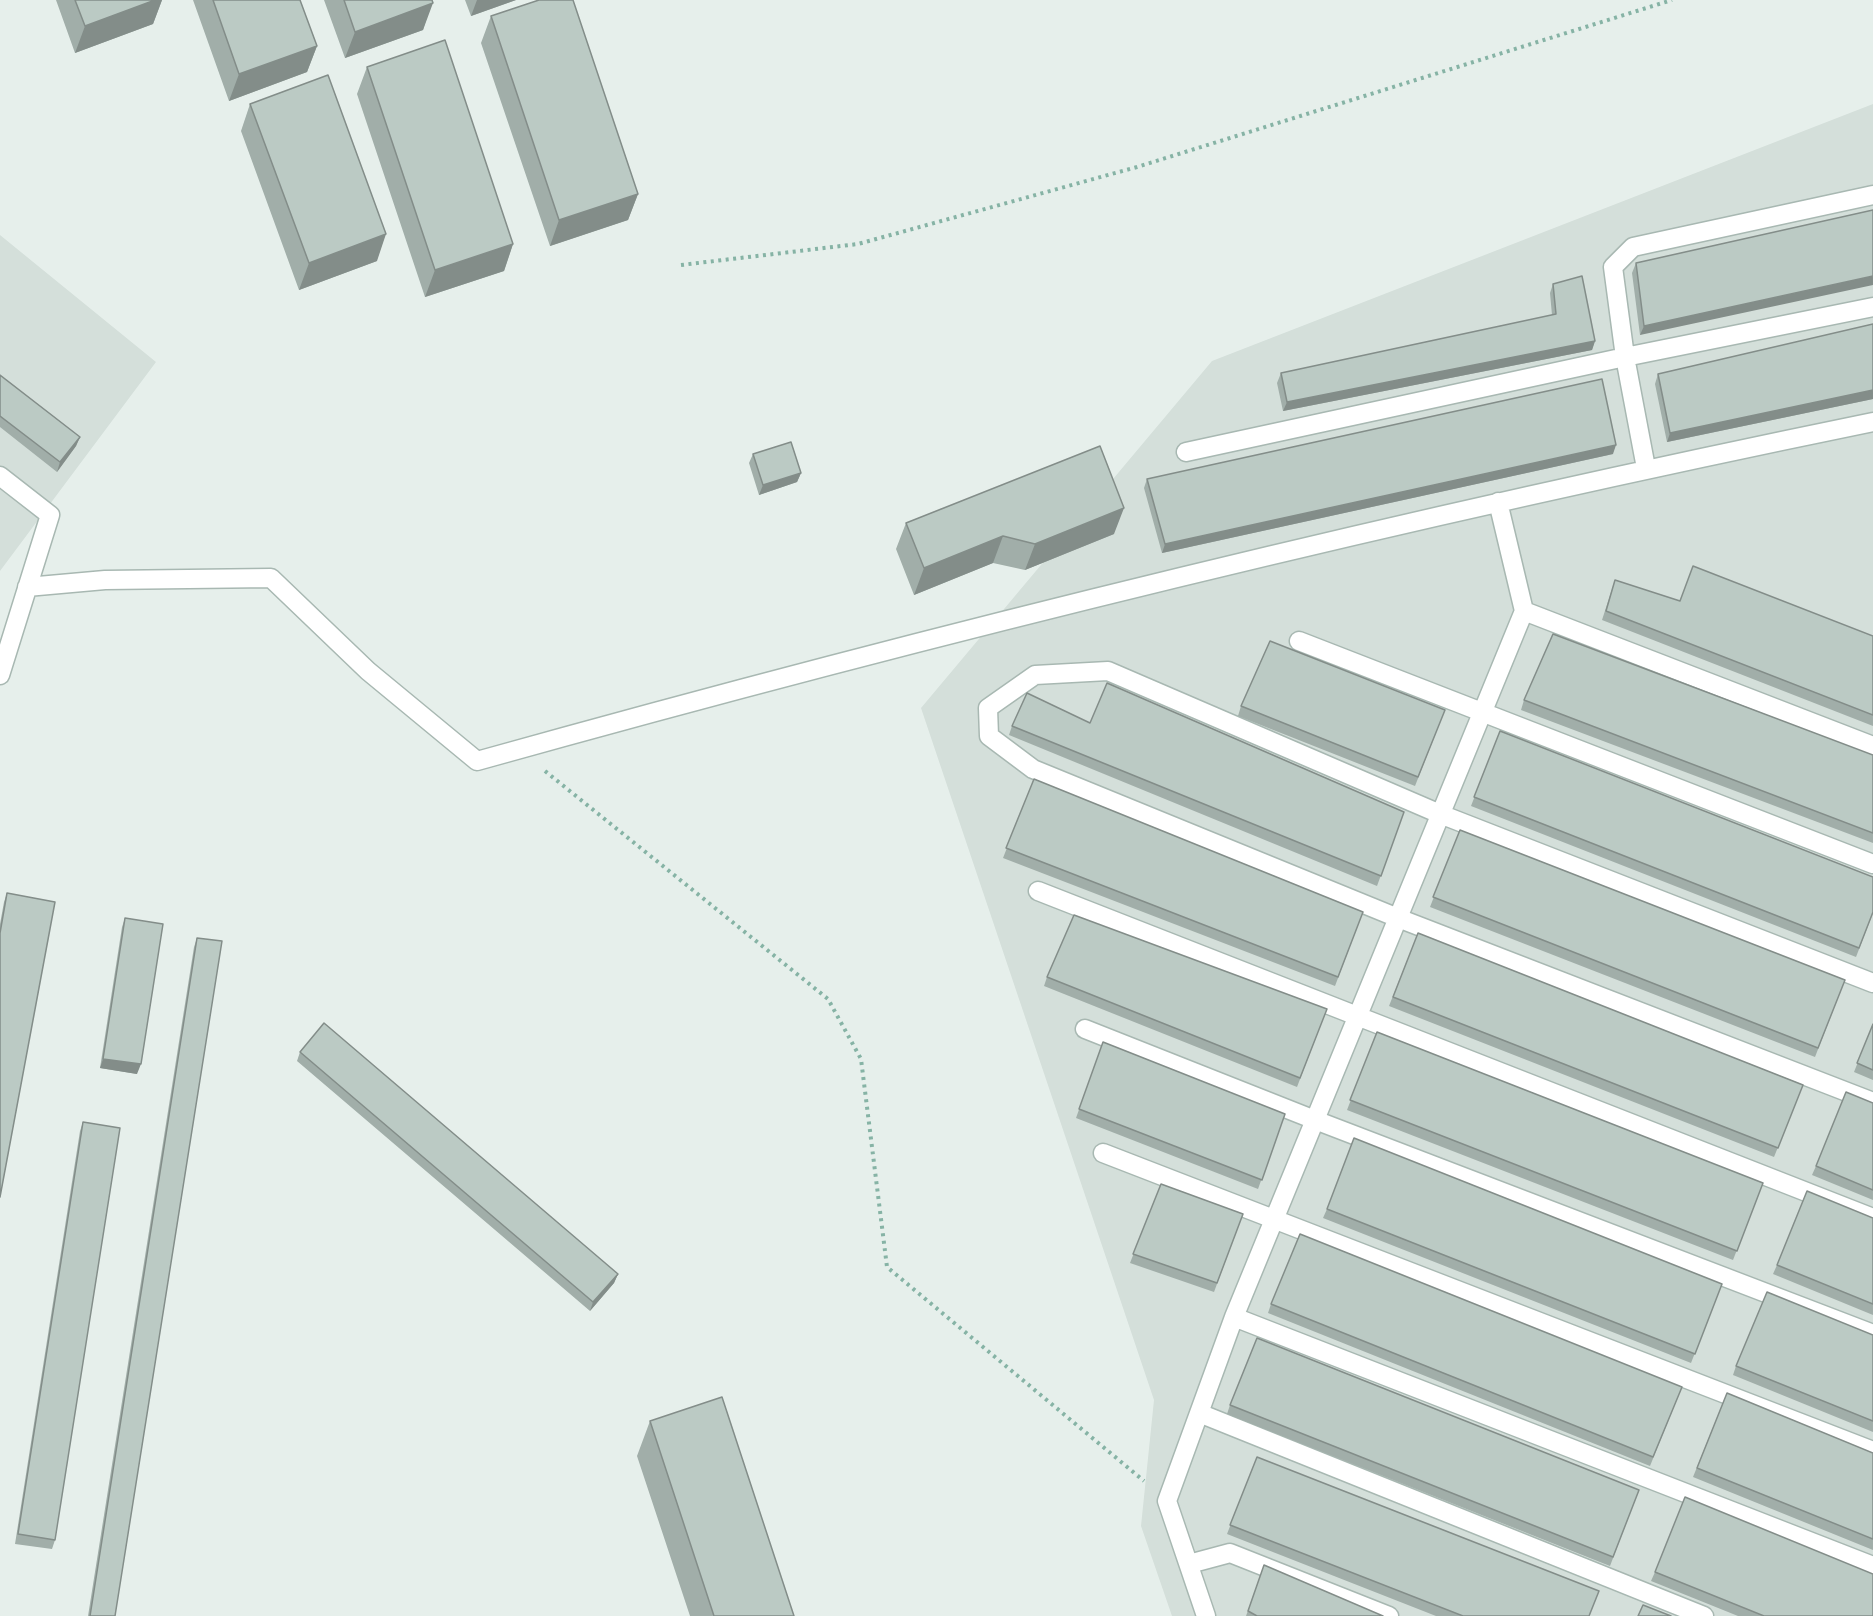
<!DOCTYPE html>
<html>
<head>
<meta charset="utf-8">
<style>
	body { margin:0 }
	canvas { display:block; background:#e6efeb }
</style>
</head>
<body>
<canvas width="1873" height="1616"></canvas>
<script>
const g = document.querySelector('canvas').getContext('2d');
g.lineJoin = 'round';
function fillPath(path, color) { g.fillStyle = color; g.fill(path, 'evenodd'); }
function strokePath(path, color, width, dash) { g.strokeStyle = color; g.lineWidth = width; g.lineCap = dash ? 'butt' : 'round'; g.setLineDash(dash || []); g.stroke(path); }
fillPath(new Path2D(`
	M1873 104V1616H1172L1141 1526 1154 1400 921 708 1212 361Z
	M0 235 156 362 0 571Z`), '#d4dfda');
const lane = new Path2D(`
	M1186 452 1625 357 1873 307
	M1646 468 1625 357 1613 267 1633 247 1873 195
	M0 476 50 515 0 675
	M27 587 105 580 271 578 368 671 477 761C938 632 1404 518 1873 422
	M1524 611 1873 746
	M1299 641 1873 864
	M1038 891 1873 1218
	M1873 983 1440 814 1108 671 1035 675 988 708 989 736 1033 769 1398 918 1873 1102
	M1085 1029 1315 1120 1873 1334
	M1103 1153 1873 1451
	M1234 1317 1873 1566
	M1199 1413 1704 1616
	M1189 1564 1230 1553 1389 1616
	M1206 1616 1167 1501 1234 1317 1524 611 1498 502`);
strokePath(lane, '#a8b8b2', 21);
strokePath(new Path2D(`
	M681 265 858 244 1137 167 1672 0
	M545 771 828 999 861 1059 887 1267 1144 1481`), '#86b3a5', 4, [3, 4.5]);
strokePath(lane, '#fff', 18);
fillPath(new Path2D(`
	M56 0H162L153 24 75 53Z
	M193 0H300L317 46 307 72 229 101Z
	M324 0H432L423 30 345 58Z
	M465 0H516L471 16Z
	M491 16 638 194 628 220 550 246 481 43Z
	M367 67 513 244 504 271 425 297 357 94Z
	M250 104 377 261 299 290 241 131Z
	M1873 210 1640 335 1632 273 1636 263Z
	M1553 284 1595 341 1592 350 1283 411 1277 383 1281 373 1552 315 1550 293Z
	M1873 324V399L1667 442 1655 384 1658 374Z
	M0 375 80 437 76 446 57 472 0 427Z
	M753 454 801 473 797 482 759 495 749 463Z
	M1613 454 1162 553 1144 488 1147 479Z
	M906 523 1114 534 1025 570 993 563 914 595 896 549Z
	M1615 580 1680 601 1873 636V726L1602 620Z
	M1524 700 1873 755V843L1521 710Z
	M1241 706 1445 710 1415 786 1238 716Z
	M1090 723 1404 812 1377 886 1009 735 1012 726Z
	M1500 731 1873 913 1856 957 1471 806Z
	M1034 779 1363 912 1335 986 1003 858Z
	M1460 830 1845 980 1815 1057 1430 907Z
	M7 893 0 1197V924L4 902Z
	M125 918 137 1074 100 1068 122 927Z
	M1418 933 1803 1085 1774 1157 1389 1006Z
	M197 938 115 1616H88L194 947Z
	M1047 977 1327 1009 1297 1087 1044 986Z
	M1873 1024V1080L1854 1072Z
	M1377 1032 1763 1183 1733 1260 1347 1110Z
	M1103 1042 1285 1114 1258 1189 1076 1118Z
	M300 1052 618 1274 614 1283 590 1311 297 1061Z
	M1873 1103V1200L1812 1175 1816 1166Z
	M83 1122 55 1540 52 1549 15 1544 80 1131Z
	M1161 1184 1243 1214 1214 1292 1130 1263Z
	M1327 1209 1722 1284 1691 1363 1323 1218Z
	M1873 1218V1315L1773 1274 1777 1265Z
	M1271 1304 1682 1387 1650 1466 1268 1313Z
	M1873 1335V1432L1733 1375 1736 1366Z
	M1727 1393 1873 1453V1550L1693 1477Z
	M1230 1405 1639 1490 1610 1566 1227 1414Z
	M650 1421 794 1616H690L637 1456Z
	M1257 1457 1589 1616H1436L1227 1534Z
	M1264 1565 1383 1616H1246Z
	M1655 1572 1873 1616H1738L1651 1581Z`), '#a1aea9');
fillPath(new Path2D(`
	M155 0H162L153 24 75 53 85 26Z
	M477 0H516L471 16Z
	M433 3 423 30 345 58 355 32Z
	M317 46 307 72 229 101 239 74Z
	M638 194 628 220 550 246 559 220Z
	M386 234 377 261 299 290 309 263Z
	M513 244 504 271 425 297 435 270Z
	M1873 276V285L1640 335 1644 326Z
	M1595 341 1592 350 1283 411 1287 402Z
	M1873 390V399L1667 442 1670 433Z
	M80 437 76 446 57 472 60 462Z
	M1616 445 1613 454 1162 553 1165 544Z
	M801 473 797 482 759 495 763 485Z
	M1124 508 1114 534 1025 570 1035 544Z
	M1003 536 993 563 914 595 924 568Z
	M103 1059 141 1064 137 1074 100 1068Z
	M618 1274 614 1283 590 1311 593 1302Z`), '#838d89');
const building = new Path2D(`
	M75 0H155L85 26Z
	M213 0H300L317 46 239 74Z
	M344 0H432L433 3 355 32Z
	M539 0H573L638 194 559 220 491 16Z
	M445 40 513 244 435 270 367 67Z
	M328 75 386 234 309 263 250 104Z
	M1873 210V276L1644 326 1636 263Z
	M1582 276 1595 341 1287 402 1281 373 1556 314 1553 284Z
	M1873 324V390L1670 433 1658 374Z
	M0 375 80 437 60 462 0 416Z
	M1602 379 1616 445 1165 544 1147 479Z
	M791 442 801 473 763 485 753 454Z
	M1100 446 1124 508 1035 544 1003 536 924 568 906 523Z
	M1693 566 1873 636V715L1606 611 1615 580 1680 601Z
	M1553 634 1873 755V833L1524 700Z
	M1270 641 1445 710 1418 777 1241 706Z
	M1107 683 1404 812 1381 876 1012 726 1027 693 1090 723Z
	M1500 731 1873 877V912L1859 948 1474 797Z
	M1034 779 1363 912 1338 977 1006 848Z
	M1460 830 1845 980 1818 1048 1433 897Z
	M7 893 55 902 0 1197V933Z
	M1074 915 1327 1009 1300 1078 1047 977Z
	M125 918 163 924 141 1064 103 1059Z
	M1418 933 1803 1085 1778 1148 1393 997Z
	M197 938 222 941 115 1616H90Z
	M324 1023 618 1274 593 1302 300 1052Z
	M1873 1024V1070L1857 1063Z
	M1377 1032 1763 1183 1737 1251 1350 1100Z
	M1103 1042 1285 1114 1262 1180 1079 1109Z
	M1846 1092 1873 1103V1190L1816 1166Z
	M83 1122 120 1128 55 1540 18 1534Z
	M1354 1138 1722 1284 1695 1354 1327 1209Z
	M1161 1184 1243 1214 1217 1283 1133 1254Z
	M1807 1191 1873 1218V1304L1777 1265Z
	M1300 1234 1682 1387 1653 1457 1271 1304Z
	M1767 1292 1873 1335V1421L1736 1366Z
	M1257 1338 1639 1490 1613 1557 1230 1405Z
	M1727 1393 1873 1453V1539L1697 1468Z
	M722 1397 794 1616H714L650 1421Z
	M1257 1457 1599 1591 1589 1616H1463L1230 1525Z
	M1685 1497 1873 1574V1616H1764L1655 1572Z
	M1264 1565 1383 1616H1257L1248 1611Z
	M1643 1605 1671 1616H1638Z`);
fillPath(building, '#bbcac4');
strokePath(building, '#838d89', 1.5);
</script>
</body>
</html>
